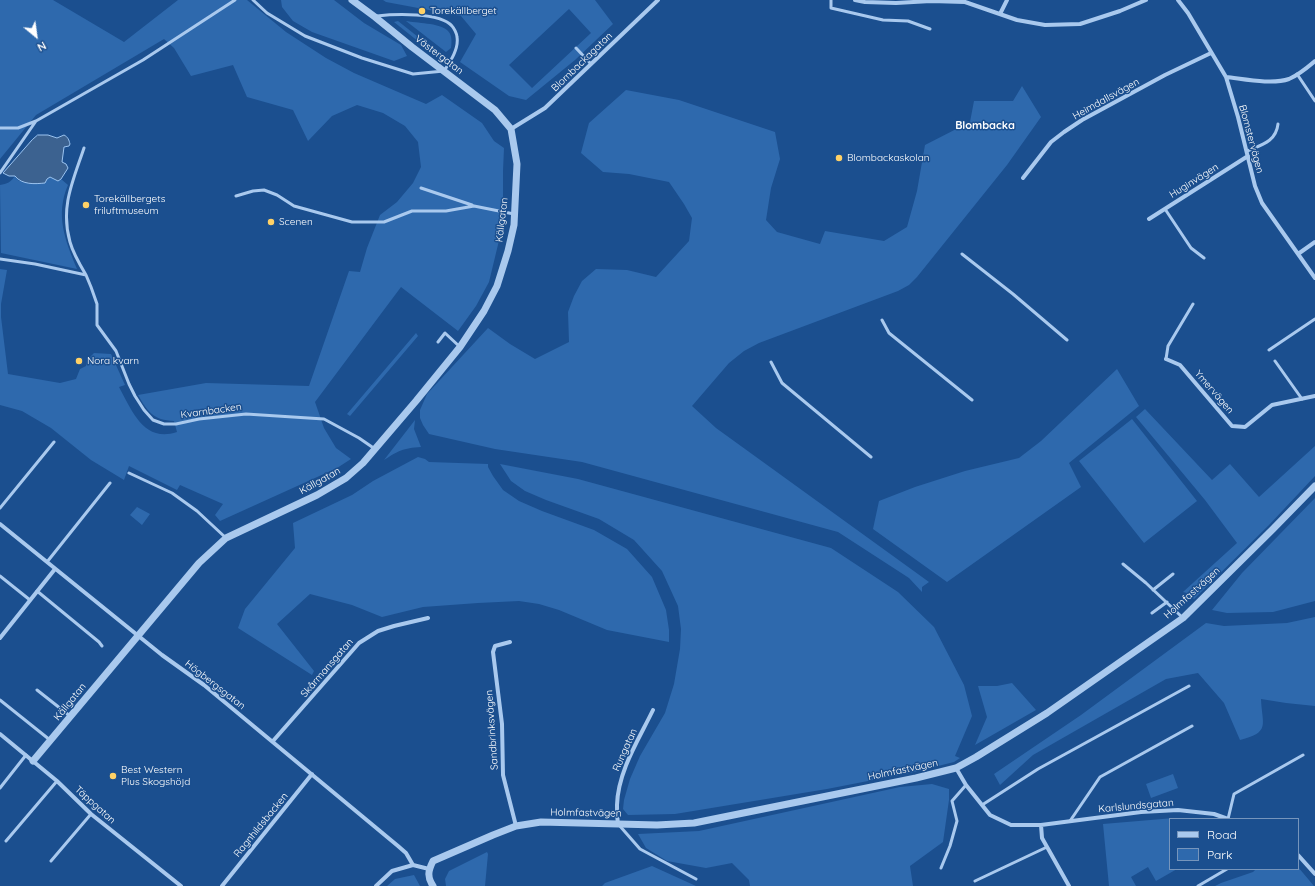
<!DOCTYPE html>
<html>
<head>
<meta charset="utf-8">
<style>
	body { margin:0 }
	#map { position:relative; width:1315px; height:886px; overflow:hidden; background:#1b4f8f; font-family:Quicksand,sans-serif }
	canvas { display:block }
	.legend { position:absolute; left:1169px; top:818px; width:130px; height:52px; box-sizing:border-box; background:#1b4f8f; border:1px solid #7695bc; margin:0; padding:5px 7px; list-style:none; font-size:12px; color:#fff }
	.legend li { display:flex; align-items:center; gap:8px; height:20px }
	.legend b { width:20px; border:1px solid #7695bc }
	.north { position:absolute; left:16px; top:16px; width:40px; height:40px; -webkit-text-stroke:3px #1b4f8f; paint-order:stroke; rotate:151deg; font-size:11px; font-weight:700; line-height:16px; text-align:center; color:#fff }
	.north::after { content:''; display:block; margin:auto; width:14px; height:18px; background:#fff; clip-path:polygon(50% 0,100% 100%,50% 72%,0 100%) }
</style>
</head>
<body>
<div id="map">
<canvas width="1315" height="886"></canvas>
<ul class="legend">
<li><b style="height:5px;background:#a9c9ee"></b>Road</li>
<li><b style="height:11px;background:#2e69ad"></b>Park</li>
</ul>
<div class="north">N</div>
</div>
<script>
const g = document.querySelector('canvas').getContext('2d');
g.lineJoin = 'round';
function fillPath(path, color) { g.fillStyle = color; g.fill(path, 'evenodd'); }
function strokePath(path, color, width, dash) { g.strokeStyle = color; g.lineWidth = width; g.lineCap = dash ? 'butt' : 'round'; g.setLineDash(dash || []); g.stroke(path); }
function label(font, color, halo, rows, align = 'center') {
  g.font = font + ' Quicksand,sans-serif'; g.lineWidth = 3; g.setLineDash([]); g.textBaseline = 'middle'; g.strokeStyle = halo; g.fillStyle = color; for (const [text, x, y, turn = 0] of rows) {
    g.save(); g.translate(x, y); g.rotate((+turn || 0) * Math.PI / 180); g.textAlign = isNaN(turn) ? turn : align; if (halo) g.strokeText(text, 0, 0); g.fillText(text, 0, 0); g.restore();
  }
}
fillPath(new Path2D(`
	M0 0H53L124 42 178 0H247L286 32 326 58 354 73 426 104 442 95 482 123 494 141 504 148 503 171V224L489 282 476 306 458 331 401 287 315 402 324 428 336 448 351 459 337 468 220 521 215 515 223 504 180 485 177 490 129 466 124 480 91 460 51 428 22 411 0 405V269L7 270 1 304V317L8 374 60 383 76 379 80 369 86 366 87 360 94 353 111 354 125 385 119 387C132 411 144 443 177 432L174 421C153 420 148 412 138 395L206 383 309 386 349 271 360 272 367 248 380 215 397 202 413 183 421 167 418 142 405 126 383 113 357 105 332 116 308 141 293 110 247 97 233 65 191 76 174 48 164 39 36 115 0 159Z
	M281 0H334L364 23 401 45 407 56 394 61 312 32 293 21 282 7Z
	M383 0H595L613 24 575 60 526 100 509 96 460 62 476 34 461 16 386 2ZM569 9 591 33 532 88 509 65Z
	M398 21 442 56 439 58 394 22Z
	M406 21C416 23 439 23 447 30 452 34 452 41 451 48L446 52Z
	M1022 86 1041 117 1007 165 917 277 909 285 898 291 759 343 744 351 729 363 692 406 716 428 929 582 922 587V592L909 578 838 532 582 462 495 449 429 434 423 425 420 418V410L427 394 488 328 510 344 535 359 569 342 568 312 574 296 582 281 596 269 627 270 656 277 689 241 692 218 684 204 669 182 629 174 603 172 581 153 589 123 626 90 679 100 775 132 780 159 771 188 766 220 777 232 820 244 825 231 884 241 907 227 917 191 925 145 970 122 974 101H1013Z
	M15 176 19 181 47 179 50 177 58 181 61 179 68 185C55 215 65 240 77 269L1 253 0 185C7 184 11 182 15 176Z
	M416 333 418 336 350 416 347 414Z
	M1117 369 1139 406 1069 463 1081 487 947 582 873 529 879 501 915 487 965 471 1019 458 1041 441Z
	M1145 409 1212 480 1230 464 1259 497 1315 446V476L1269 525 1194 599 1187 593 1183 592 1237 543 1205 500 1136 417Z
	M1132 419 1197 501 1144 543 1079 461Z
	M415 420 414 429 421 447C403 448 398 451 384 460Z
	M418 457 425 459 429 462 488 464V467L493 476 503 490 519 501 542 511 594 530 627 549 652 577 666 610 669 630V642L607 630 559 610 539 604 519 601 478 603 423 607 382 617 352 605 310 594 277 624 314 671 312 675 238 628 245 609 295 548 293 523 352 495 373 481Z
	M500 464 578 479 831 548 898 592 934 627 964 685 972 716 955 756 960 758 954 762 914 772 827 789 675 814 628 815 623 809 624 800 630 779 640 756 665 713 674 684 680 649 681 629 678 606 662 571 634 540 599 519 546 500 525 491 511 481Z
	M1315 498V601L1273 612 1227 613 1212 610 1242 573Z
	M137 507 150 514 142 525 130 515Z
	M1315 617V706L1286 703 1261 699C1262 725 1271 732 1240 740L1224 703 1198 673 1166 679 1033 755 1000 785 994 774 1081 715 1206 623 1224 626 1287 623Z
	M1012 683 1036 710 975 745 987 717 978 686H997Z
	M1173 774 1178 788 1151 798 1146 784Z
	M932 784 949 789V800L943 842 910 866 913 886H750L749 880 732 863 706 868 667 861 646 848 638 834 699 831 900 787Z
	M1174 818 1183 819H1170V869H1177L1156 881 1148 867 1131 877 1136 886H1109L1103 824Z
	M487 852 488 854 485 886H446L445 879 449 871Z
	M652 866 696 886H602L605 883Z
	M1298 867 1314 886H1215L1221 883 1253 872 1256 869H1298Z
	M414 875 420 886H387L395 879Z`), '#2e69ad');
const water = new Path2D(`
	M38 135H48L57 138 64 135C68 137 69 140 70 144L69 146 64 147 62 162 66 164 68 168 61 179 58 181 50 177 47 179 45 183C35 184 22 185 15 176H9L3 173 32 140Z`);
fillPath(water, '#3c6290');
strokePath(water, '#9cc4f0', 1);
strokePath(new Path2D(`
	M253 0 267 13 305 36 362 58 413 74 444 71C450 62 459 49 457 37 457 34 454 28 452 26 440 12 394 14 377 16
	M831 0V8L883 20 908 21 930 29
	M576 48 591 64
	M1297 74 1315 101
	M0 128H18L36 121 143 60 235 0
	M84 148C73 181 60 207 70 242 73 253 80 265 86 275
	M1247 151C1261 145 1276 142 1278 124
	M0 173 36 121
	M421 188 472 205
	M236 196 253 191 264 190 277 195 294 206 352 222H384L412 211H446L474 206 514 214
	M1165 209 1191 248 1204 258
	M962 254 1013 294 1067 340
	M0 259 35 264 86 275 91 287 97 304V325L116 351 129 384 135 396 144 410 153 420 164 424H176L199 419 246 414 324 419 359 438 375 449
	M882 320 889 333 972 400
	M438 342 445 333 460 347
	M1269 350 1315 319
	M1166 359 1168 346 1193 304
	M1275 361 1302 399
	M771 362 782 383 871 457
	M129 473 172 493 197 511 226 538
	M0 508 54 442
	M47 562 110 483
	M1123 564 1146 583 1183 618
	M0 576 30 600
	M1153 590 1173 574
	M37 591 99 642 102 646
	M1152 613 1167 602
	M37 690 70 716
	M0 700 50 740
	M0 788 26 755
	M982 805 1038 769 1189 686
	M1228 819 1234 794 1303 755
	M1070 821 1100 777 1192 726
	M619 825 640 849 696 879
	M6 841 57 781
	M51 861 91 814
	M941 868 950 846 957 821 952 801 966 785
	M975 881 1047 847
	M1198 886 1227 869`), '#a9c9ee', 3);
strokePath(new Path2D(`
	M855 0 865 2 896 3 931 1 965 2 1017 20 1045 25 1080 24 1120 11 1146 0
	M1178 0 1188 13 1226 77 1238 117 1255 186 1262 203 1315 278
	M1000 14 1007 0
	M1226 77C1244 79 1272 85 1289 79 1298 75 1308 67 1315 61
	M511 129 545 108 658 0
	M1023 178 1051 142 1064 132 1082 120 1165 75 1211 53
	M1149 219 1248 156
	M1298 254 1315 242
	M1166 359 1180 365 1232 426 1245 427 1272 405 1315 396
	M0 524 162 655 204 685 398 846 406 853 413 865
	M0 638 55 569
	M510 642 495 646 493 652 502 724 503 775 516 826
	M0 734 57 781 91 814 181 886
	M273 741 359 643 378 631 394 626 428 618
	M956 768 966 785 990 815 1011 825H1041L1141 812 1178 810 1214 814 1228 819
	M618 824C617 817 617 811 617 805 618 771 639 739 653 710
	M1041 825 1042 838 1069 886
	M1298 855 1315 874
	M222 886 312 774
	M376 886 392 871 413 865 429 869`), '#a9c9ee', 4);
strokePath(new Path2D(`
	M33 761 199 563 226 538 317 495 346 478 363 463 416 401 460 347 484 311 497 286 508 251 514 225 517 164 511 129 495 110 412 47 375 17 352 0
	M433 886C427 877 428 871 433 861L493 835 516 826 541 822 657 825 694 823 916 778 956 768 976 757 1047 713 1183 618 1273 529 1315 486`), '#a9c9ee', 7);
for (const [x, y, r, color] of [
	[422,11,4,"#ffd166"],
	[839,158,4,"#ffd166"],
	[86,205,4,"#ffd166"],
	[271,222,4,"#ffd166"],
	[79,361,4,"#ffd166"],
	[113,776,4,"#ffd166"]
]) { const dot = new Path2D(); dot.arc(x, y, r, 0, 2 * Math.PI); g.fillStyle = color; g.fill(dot); strokePath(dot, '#1b4f8f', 1.5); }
label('10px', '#fff', '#1b4f8f', [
	["Torekällberget",430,11],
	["Blombackaskolan",847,158],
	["Torekällbergets",94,199],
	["friluftmuseum",94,211],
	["Scenen",279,222],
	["Nora kvarn",87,361],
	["Best Western",121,770],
	["Plus Skogshöjd",121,782]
], 'left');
label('10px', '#fff', '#1b4f8f', [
	["Västergatan",439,55,37],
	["Blombackagatan",582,62,-44],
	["Heimdallsvägen",1106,99,-29],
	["Blomstervägen",1251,139,75],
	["Huginvägen",1194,181,-32],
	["Källgatan",502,220,-83],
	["Ymervägen",1214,392,49],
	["Kvarnbacken",211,411,-8],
	["Källgatan",320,481,-29],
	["Holmfastvägen",1192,593,-42],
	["Skårmansgatan",327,668,-49],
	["Högbergsgatan",215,685,38],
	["Källgatan",70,702,-51],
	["Sandbrinksvägen",492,730,-94],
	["Rungatan",625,750,-66],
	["Holmfastvägen",903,770,-12],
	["Täppgatan",95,805,42],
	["Karlslundsgatan",1136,806,-5],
	["Holmfastvägen",586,813,1],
	["Ragnhildsbacken",261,825,-51]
]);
label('bold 11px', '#fff', '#1b4f8f', [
	["Blombacka",985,126]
]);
</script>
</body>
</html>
